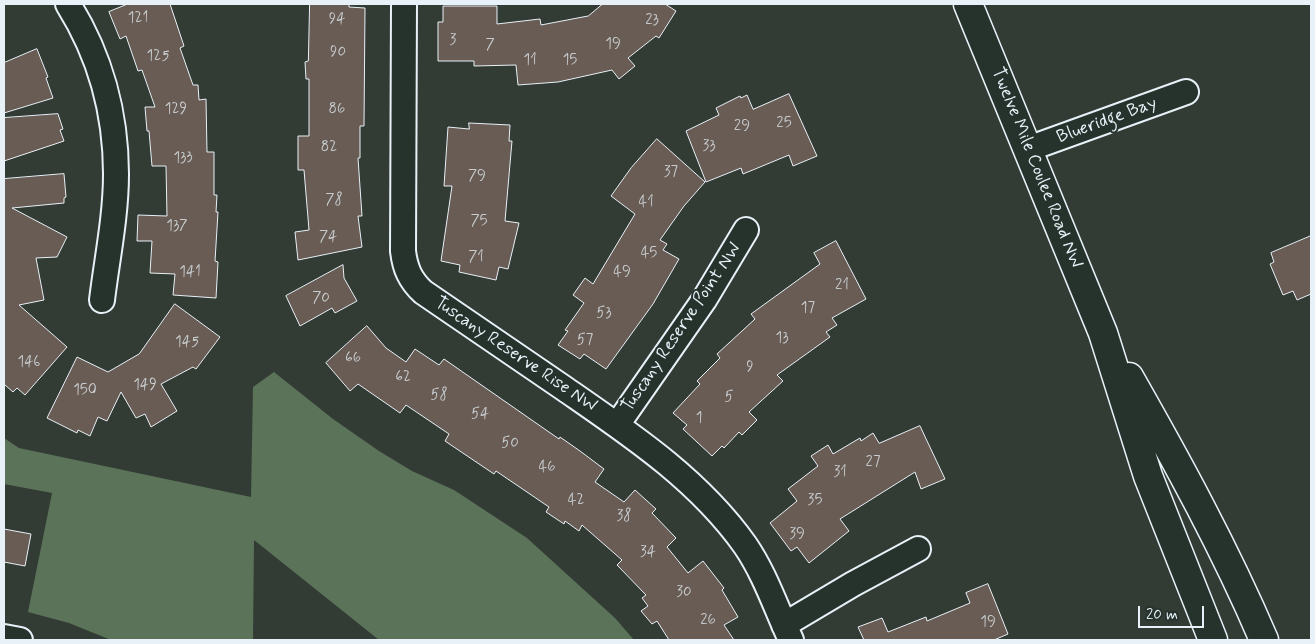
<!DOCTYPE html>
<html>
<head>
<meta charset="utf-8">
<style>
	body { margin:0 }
	#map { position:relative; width:1315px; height:644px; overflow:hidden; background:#333b35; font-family:Mynerve,sans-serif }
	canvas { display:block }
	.frame { position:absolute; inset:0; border:5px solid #e8f1f8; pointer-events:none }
	.scale { position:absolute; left:1138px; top:606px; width:66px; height:22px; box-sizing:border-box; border:2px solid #e8f1f8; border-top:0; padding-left:6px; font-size:15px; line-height:18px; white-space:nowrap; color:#e8f1f8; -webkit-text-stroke:4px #26332d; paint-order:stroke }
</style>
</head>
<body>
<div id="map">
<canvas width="1315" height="644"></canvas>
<div class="frame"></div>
<div class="scale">20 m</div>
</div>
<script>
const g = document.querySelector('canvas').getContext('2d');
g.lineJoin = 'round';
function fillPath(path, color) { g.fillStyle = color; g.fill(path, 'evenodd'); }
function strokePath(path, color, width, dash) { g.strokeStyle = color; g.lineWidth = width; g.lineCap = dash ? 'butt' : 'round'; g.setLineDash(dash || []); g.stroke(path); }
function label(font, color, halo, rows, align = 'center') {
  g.font = font + ' Mynerve,sans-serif'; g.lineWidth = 4; g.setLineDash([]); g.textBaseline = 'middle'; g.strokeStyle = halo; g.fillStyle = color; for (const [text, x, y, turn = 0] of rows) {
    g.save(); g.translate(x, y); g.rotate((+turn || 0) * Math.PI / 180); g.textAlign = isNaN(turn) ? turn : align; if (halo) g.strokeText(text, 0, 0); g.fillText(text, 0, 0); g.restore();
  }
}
fillPath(new Path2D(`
	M274 372 333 419 379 451 412 471 454 490 527 538 615 618 634 640H379L254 540 253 640H111L69 623 28 612 52 493 4 484V438L19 448 251 497 253 387Z`), '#5a7359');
const building = new Path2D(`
	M128 4H170L184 46 180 48 193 85H198L199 100 206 99 207 152H214V195H217L216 212H218L215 261 218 262 216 298 173 295 175 274 150 273 152 241H137L138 215 167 216 166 166H152L149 131H147L145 107H155L142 70 138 71 126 36 120 39 109 12Z
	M310 4H349V7L365 8 364 126H360V158H358L362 216H358L362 247 298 260 295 232 309 230 304 170H298V136H309V79H306L305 62 308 61Z
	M603 4H665L676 11 659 38 656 36 628 58 635 66 619 79 612 70 558 82 518 85 516 65 474 66V61H438V22H443V6H497V24L540 19 541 25 588 16Z
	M37 49 48 77 46 78 53 98 4 113V63Z
	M789 94 817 156 793 166 789 155 743 174 741 168 706 182 686 131 719 115 716 108 740 96 741 98 747 95 753 109Z
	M58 114 63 129 60 130 64 141 4 161V118Z
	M469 123 510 125 509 141H512L505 221 519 223 508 269 499 267 496 280 459 272 460 265 441 261 452 186H444L448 127 469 129Z
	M657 139 705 182 684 206 660 240 667 244 663 250 679 259 653 304 606 369 584 354 580 359 558 345 568 331 565 330 584 303 573 295 585 278 593 284 635 214 611 196 631 168Z
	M64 174 66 197 64 198V203L12 208 67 237 57 257 36 258 44 300 19 305 67 347 25 395 17 388 13 392 4 384V179Z
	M1311 236V294L1297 300 1293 291 1283 295 1270 264 1274 262 1271 253Z
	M836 241 866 299 832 318 837 325 826 332 830 337 777 375 783 381 749 412 757 420 742 435 739 432 724 448 722 446 712 456 683 429 687 425 673 413 700 384 697 381 720 358 717 354 755 319 751 314 820 264 814 253Z
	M343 265 344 278 357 301 335 313 332 308 300 326 286 296Z
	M175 304 220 337 196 369 193 367 161 384 177 411 151 427 145 414 136 418 121 392 107 421 98 417 90 436 78 430 77 433 47 418 77 357 108 372 139 354Z
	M367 326 386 348 406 362 415 349 439 365 444 359 559 439 560 437 580 451 604 469 595 482 624 502 635 490 656 509 652 513 676 538 667 547 688 573 703 561 724 588 722 590 738 617 724 625 734 640H669L657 621 652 624 641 611 648 606 642 598 646 595 617 565 622 560 582 525 579 531 565 521 564 524 546 512 549 507 496 471 494 474 445 441 449 434 406 405 400 413 358 384 350 391 326 363Z
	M920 426 945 479 921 489 915 472 840 519 849 531 809 563 797 547 791 551 770 523 797 501 788 489 818 466 811 456 828 445 833 454 860 438 861 441 873 433 879 443Z
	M4 529 31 534 25 566 4 562Z
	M988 584 1008 634 994 640H864L858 627 882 618 888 632 926 617 927 621 970 603 966 593Z`);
fillPath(building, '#685c54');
strokePath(building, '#e8f1f8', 1);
const street = new Path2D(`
	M68 4C100 55 116 114 116 174 116 216 107 259 102 300
	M404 4 403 251C405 268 410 280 423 292 470 324 518 357 565 389 630 434 698 479 745 545 765 574 776 608 791 640
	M1028 149 1186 92
	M617 425 704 300 746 230
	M784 625 853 584 918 549
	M4 637 20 640`);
const secondary = new Path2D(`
	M968 4 1103 333 1148 476 1213 640
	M1129 377C1178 463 1225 549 1264 640`);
strokePath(street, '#e8f1f8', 28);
strokePath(secondary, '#e8f1f8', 31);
strokePath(street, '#26332d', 24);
strokePath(secondary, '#26332d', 28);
label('15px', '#c8cccf', null, [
	["121",138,19],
	["94",337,20],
	["23",652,21],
	["3",453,41],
	["19",613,45],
	["7",490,46],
	["90",338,53],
	["125",158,57],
	["11",530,61],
	["15",570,61],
	["129",176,110],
	["86",337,110],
	["25",784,124],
	["29",742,127],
	["33",709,147],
	["82",329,148],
	["133",183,159],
	["37",671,173],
	["79",477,177],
	["78",334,201],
	["41",646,203],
	["75",479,222],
	["137",177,227],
	["74",328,238],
	["45",649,254],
	["71",476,258],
	["141",190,273],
	["49",622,273],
	["21",842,286],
	["70",321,299],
	["17",808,309],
	["53",604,314],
	["13",782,339],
	["57",585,341],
	["145",187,343],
	["66",353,359],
	["146",29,363],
	["9",750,368],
	["62",403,378],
	["149",145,386],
	["150",85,391],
	["58",439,396],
	["5",729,398],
	["54",480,415],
	["1",699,419],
	["50",510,444],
	["27",873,463],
	["46",547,468],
	["31",840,473],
	["42",576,501],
	["35",815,501],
	["38",624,517],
	["39",797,535],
	["34",648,553],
	["30",684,593],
	["26",708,621],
	["19",988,623]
]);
label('18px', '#e8f1f8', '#26332d', [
	["Blueridge Bay",1107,121,-20],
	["Twelve Mile Coulee Road NW",1036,168,68],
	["Tuscany Reserve Point NW",682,328,-56],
	["Tuscany Reserve Rise NW",515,355,34]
]);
</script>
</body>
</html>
